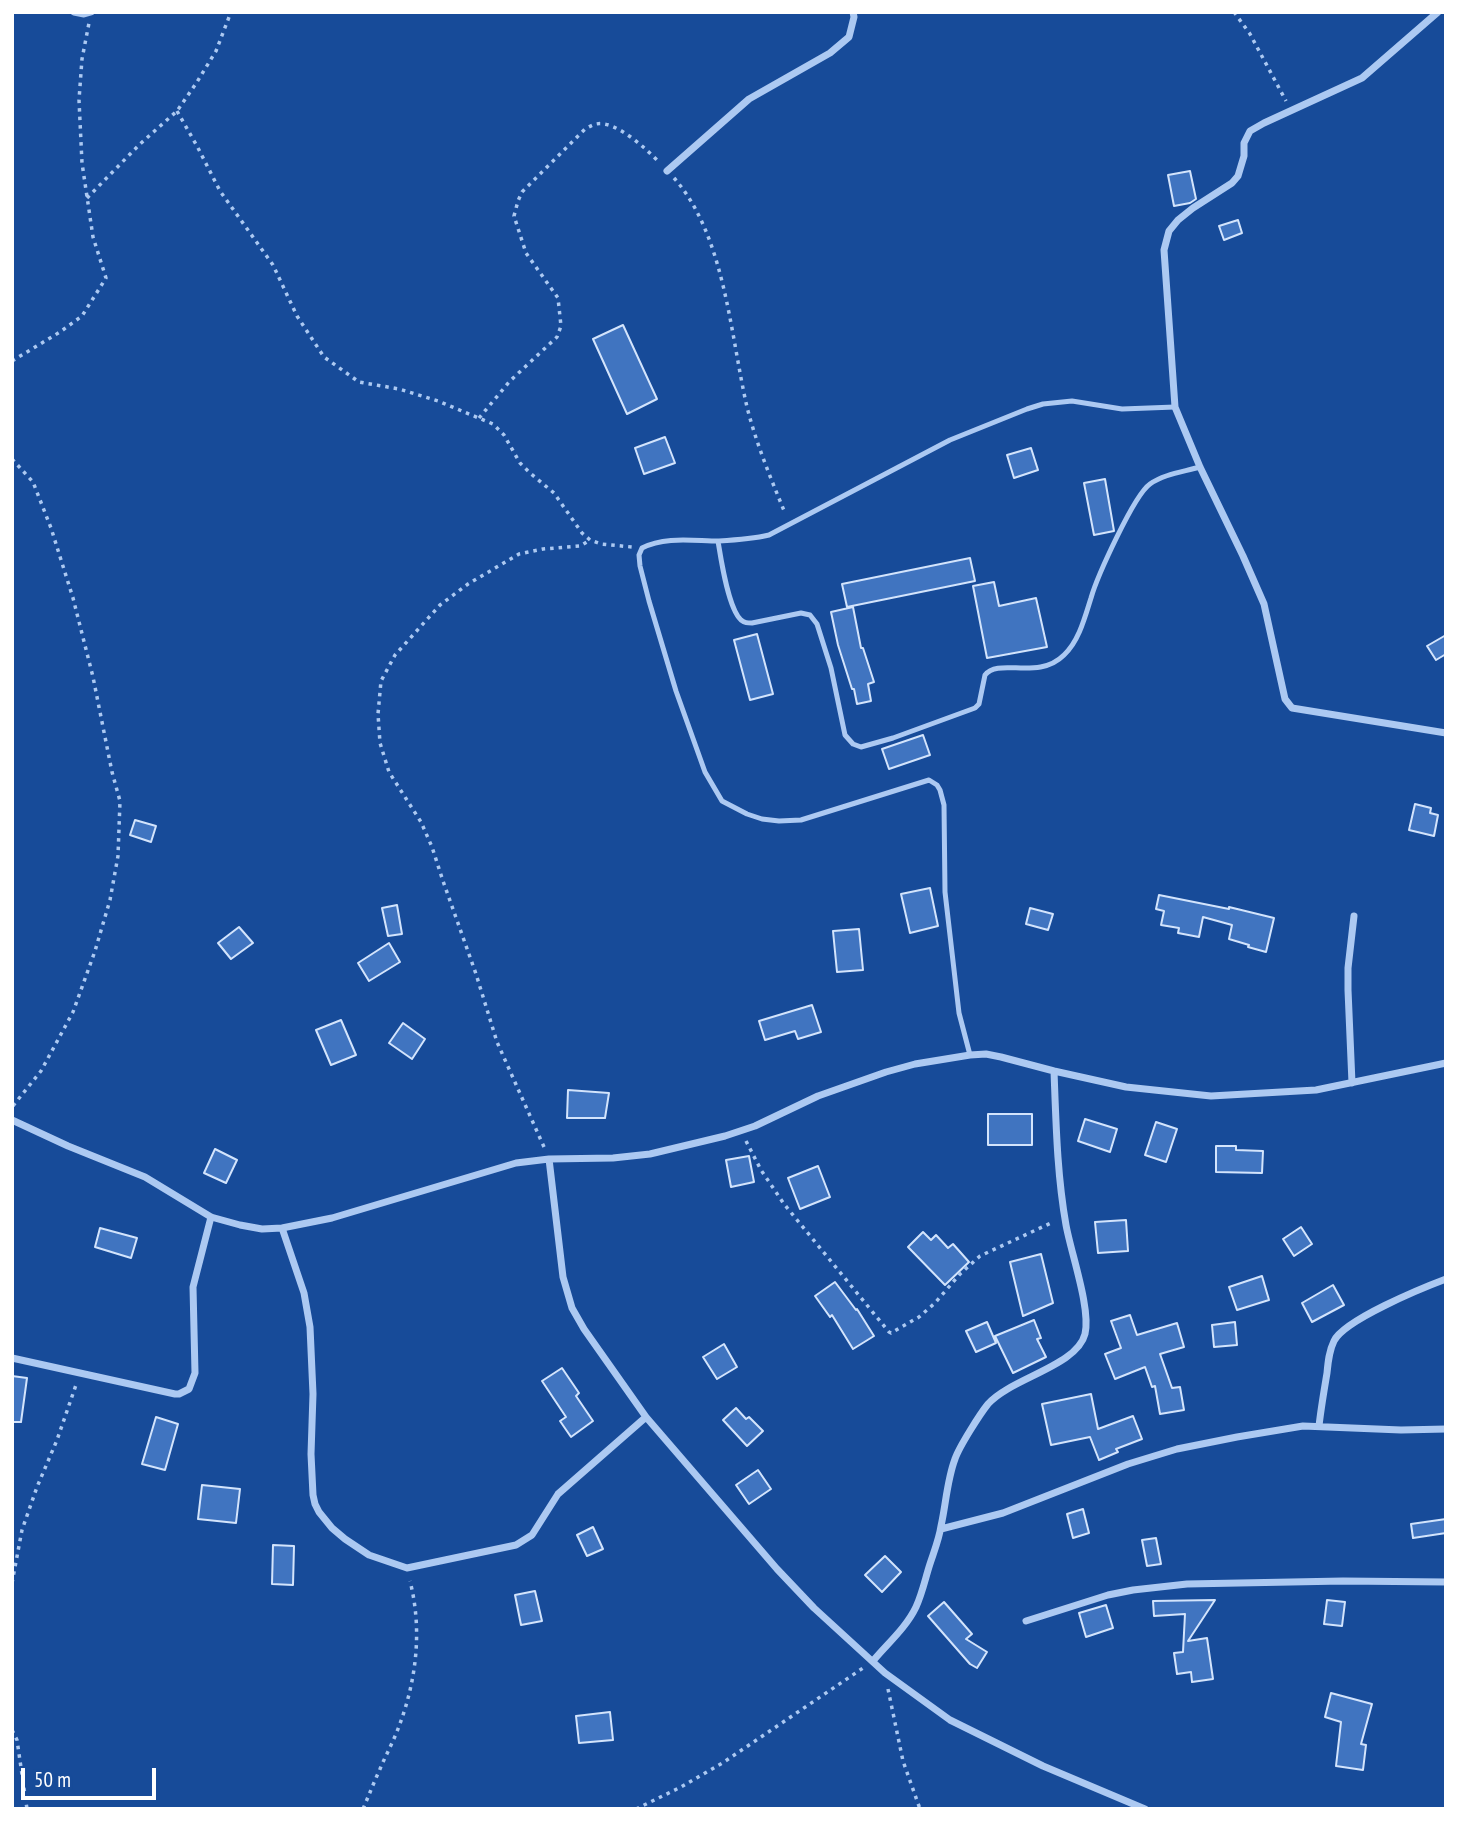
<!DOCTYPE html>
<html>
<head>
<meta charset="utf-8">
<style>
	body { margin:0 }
	#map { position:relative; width:1458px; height:1821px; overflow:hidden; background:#174b99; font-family:"PT Sans Narrow",sans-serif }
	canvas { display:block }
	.frame { position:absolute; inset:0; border:14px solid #fff; pointer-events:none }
	.scale { position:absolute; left:21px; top:1768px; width:135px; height:32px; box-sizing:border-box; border:4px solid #fff; border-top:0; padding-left:9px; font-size:21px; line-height:24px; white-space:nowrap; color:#fff; -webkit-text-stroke:5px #174b99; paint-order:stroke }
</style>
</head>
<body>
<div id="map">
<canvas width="1458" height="1821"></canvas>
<div class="frame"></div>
<div class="scale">50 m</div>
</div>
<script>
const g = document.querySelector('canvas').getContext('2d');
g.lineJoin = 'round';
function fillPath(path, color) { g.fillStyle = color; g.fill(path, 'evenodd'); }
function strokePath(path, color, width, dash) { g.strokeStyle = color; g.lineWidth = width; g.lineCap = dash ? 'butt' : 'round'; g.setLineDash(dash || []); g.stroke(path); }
const building = new Path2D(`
	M1190 171 1196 199 1190 203 1174 206 1168 175Z
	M1238 220 1242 233 1224 240 1219 226Z
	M623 325 657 399 627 414 593 339Z
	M665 437 675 463 644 474 635 448Z
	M1031 448 1038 470 1014 478 1007 455Z
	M1105 479 1114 531 1094 535 1084 483Z
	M970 558 975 581 847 607 842 584Z
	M994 582 999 606 1036 598 1047 647 987 658 973 586Z
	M853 607 861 648H863L874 682 868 684 871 701 857 704 854 689H852L838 645 831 612Z
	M757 634 773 694 750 700 734 640Z
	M1446 635V654L1436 660 1427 646Z
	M923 735 930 755 889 769 882 749Z
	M1415 804 1431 808 1430 813 1438 815 1434 836 1409 830Z
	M135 820 156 826 151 842 130 835Z
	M930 888 938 926 910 933 901 894Z
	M1159 895 1229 909V907L1274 918 1266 952 1248 947 1249 945 1229 939 1232 925 1203 917 1199 937 1178 933 1179 928 1161 925 1164 911 1156 909Z
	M397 905 402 934 388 936 382 908Z
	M1030 908 1053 914 1048 930 1026 924Z
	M239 927 253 943 231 959 218 943Z
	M859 929 863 970 837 972 833 931Z
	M389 943 400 962 369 981 358 963Z
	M812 1005 821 1032 798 1039 795 1031 765 1040 759 1021Z
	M341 1020 356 1055 331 1065 316 1030Z
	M403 1023 425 1039 412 1059 389 1043Z
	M568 1090 609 1093 605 1118H567Z
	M988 1114H1032V1145H988Z
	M1085 1119 1117 1129 1110 1152 1078 1141Z
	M1156 1122 1177 1129 1166 1162 1145 1155Z
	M1216 1146H1236V1150L1263 1151 1262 1173 1216 1172Z
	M215 1149 237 1160 226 1183 204 1173Z
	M749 1156 754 1182 731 1187 726 1160Z
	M818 1166 830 1197 800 1209 788 1178Z
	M1126 1220 1128 1251 1098 1253 1095 1222Z
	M1301 1227 1312 1244 1294 1256 1283 1239Z
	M100 1228 137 1238 131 1258 95 1247Z
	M923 1232 931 1240 936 1235 948 1248 953 1244 969 1262 945 1285 908 1247Z
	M1041 1254 1053 1303 1023 1316 1010 1262Z
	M1262 1276 1269 1300 1237 1310 1229 1287Z
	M835 1282 856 1310 857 1309 874 1336 853 1349 832 1315 830 1317 815 1296Z
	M1333 1285 1344 1305 1312 1322 1302 1303Z
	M1130 1315 1137 1335 1177 1323 1184 1347 1160 1354 1172 1388 1180 1387 1184 1410 1160 1414 1155 1386 1152 1387 1145 1367 1115 1379 1105 1354 1121 1348 1111 1321Z
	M1034 1320 1041 1338 1037 1339 1046 1357 1013 1373 995 1336Z
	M987 1322 996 1343 976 1352 966 1331Z
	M1235 1322 1237 1345 1214 1347 1212 1325Z
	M724 1344 737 1367 717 1379 703 1357Z
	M562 1368 579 1393 576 1396 593 1421 571 1437 560 1421 566 1417 542 1381Z
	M12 1376 27 1378 21 1422H12Z
	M1091 1394 1098 1429 1133 1416 1142 1439 1116 1449 1118 1452 1099 1460 1090 1437 1051 1445 1042 1404Z
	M736 1408 746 1419 749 1417 763 1431 747 1446 723 1420Z
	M156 1417 178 1424 165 1470 142 1464Z
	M758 1470 771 1489 749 1504 736 1485Z
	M202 1485 240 1489 236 1523 198 1519Z
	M1083 1509 1089 1533 1073 1538 1067 1514Z
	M1446 1519V1533L1413 1538 1411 1524Z
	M593 1527 603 1549 587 1556 577 1535Z
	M1156 1538 1161 1564 1147 1566 1142 1540Z
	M273 1545 294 1546 293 1585 272 1584Z
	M885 1556 901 1572 882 1592 865 1575Z
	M535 1591 542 1621 521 1625 515 1595Z
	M1215 1600 1188 1641 1207 1638 1213 1679 1192 1682 1191 1672 1177 1674 1174 1653 1183 1652 1185 1614 1154 1616 1153 1601Z
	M1327 1600 1345 1602 1342 1626 1324 1624Z
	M944 1602 972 1634 966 1639 987 1652 977 1668 970 1664 928 1616Z
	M1106 1605 1113 1628 1086 1637 1079 1613Z
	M1331 1693 1372 1704 1361 1744 1366 1745 1363 1770 1336 1766 1341 1722 1325 1717Z
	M610 1712 613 1740 579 1743 576 1716Z`);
fillPath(building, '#4074c0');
strokePath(building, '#d3e4fc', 2);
strokePath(new Path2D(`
	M1234 12 1250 34 1286 101
	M177 111 197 146 220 191 273 265 297 316 324 357 359 382 399 389 438 401 493 424 504 435 520 463 530 473 554 493 582 533 590 540 601 544 632 547
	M674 178C725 236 730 333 747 407 756 443 771 479 785 513
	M87 198 140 144 177 111 197 82 216 51 231 12
	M12 361 60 332 82 316 106 278 93 237 82 163 79 100 82 59 89 23
	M479 418 510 381 557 337 561 326 558 298 526 253 514 216 518 201 522 192 585 129C589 127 592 125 596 124 616 120 646 149 659 162
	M12 459 33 482 51 528 73 598 93 677 112 772 120 801 118 856 110 900 95 951 73 1012 41 1071 12 1107
	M746 1141 761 1170 784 1204 889 1332 891 1333 919 1317 935 1303 960 1274 980 1256 1053 1222
	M544 1147 497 1042 476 974 443 881 432 847 421 822 389 772 380 743 378 714 381 681 395 655 440 605 468 584 519 554 543 549 580 546 590 540
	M12 1583 22 1530 37 1487 57 1440 77 1382
	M888 1689 903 1761 920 1809
	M12 1730 17 1740 27 1809
	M363 1809C369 1795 374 1782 380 1769 385 1757 391 1746 396 1734 416 1685 423 1632 410 1581
	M636 1809 681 1787 724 1762 863 1668`), '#acc9f2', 3.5, [3.5, 5]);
strokePath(new Path2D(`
	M718 541C721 559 728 608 741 620 745 623 747 623 752 623L801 613 810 615 817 624 831 668 845 735 853 744 861 747 893 738 975 708 979 704 985 675C999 657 1038 681 1064 655 1079 641 1085 617 1091 598 1097 577 1134 495 1150 484 1164 474 1183 472 1200 467
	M970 1055 959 1013 945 892 944 805 940 790 937 785 929 780 801 820 779 821 762 819 747 814 722 801 705 772 676 691 649 601 640 566 639 555 642 548C665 536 694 541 719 541 736 540 752 539 769 535L950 440 1027 409 1043 404 1072 401 1122 409 1175 407`), '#acc9f2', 5);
strokePath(new Path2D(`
	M74 12 84 14 91 12
	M1438 12 1362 78 1264 123 1250 131 1244 143V156L1238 176 1232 183 1193 208 1178 220 1169 231 1164 250 1175 407 1200 467 1243 556 1264 604 1285 699 1292 708 1446 733
	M667 171 749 99 830 53 849 37 854 17 853 12
	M1352 1083 1348 990V968L1354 916
	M12 1120 68 1146 145 1177 211 1217 240 1225 262 1229 282 1228 332 1218 516 1163 549 1159 613 1158 650 1154 725 1136 755 1126 818 1096 886 1072 915 1064 970 1055 986 1054 1001 1057 1054 1071 1126 1087 1211 1096 1316 1090 1446 1063
	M549 1159 563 1277 572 1308 584 1329 646 1417 777 1569 814 1608 885 1673 950 1720 1043 1766 1145 1809
	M282 1228 304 1293 310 1327 313 1394 311 1454 313 1495 315 1504 319 1512 332 1528 345 1539 369 1555 407 1568 516 1545 532 1535 558 1494 646 1417
	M12 1358 175 1394H179L189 1389 195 1373 193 1287 211 1217
	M1319 1426C1321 1408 1324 1391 1327 1373 1328 1362 1329 1351 1334 1341 1344 1320 1422 1288 1446 1279
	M941 1529 1003 1513 1128 1464 1177 1449 1237 1437 1303 1426 1401 1430 1446 1429
	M1026 1621 1108 1595 1133 1590 1187 1584 1343 1581 1446 1582
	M873 1661C887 1644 906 1628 916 1607 922 1594 925 1580 929 1567 933 1554 939 1540 941 1526 946 1504 947 1480 955 1459 959 1447 980 1414 988 1404 1011 1378 1077 1366 1085 1334 1091 1309 1071 1253 1066 1225 1057 1174 1056 1123 1054 1071`), '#acc9f2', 7);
</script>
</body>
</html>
